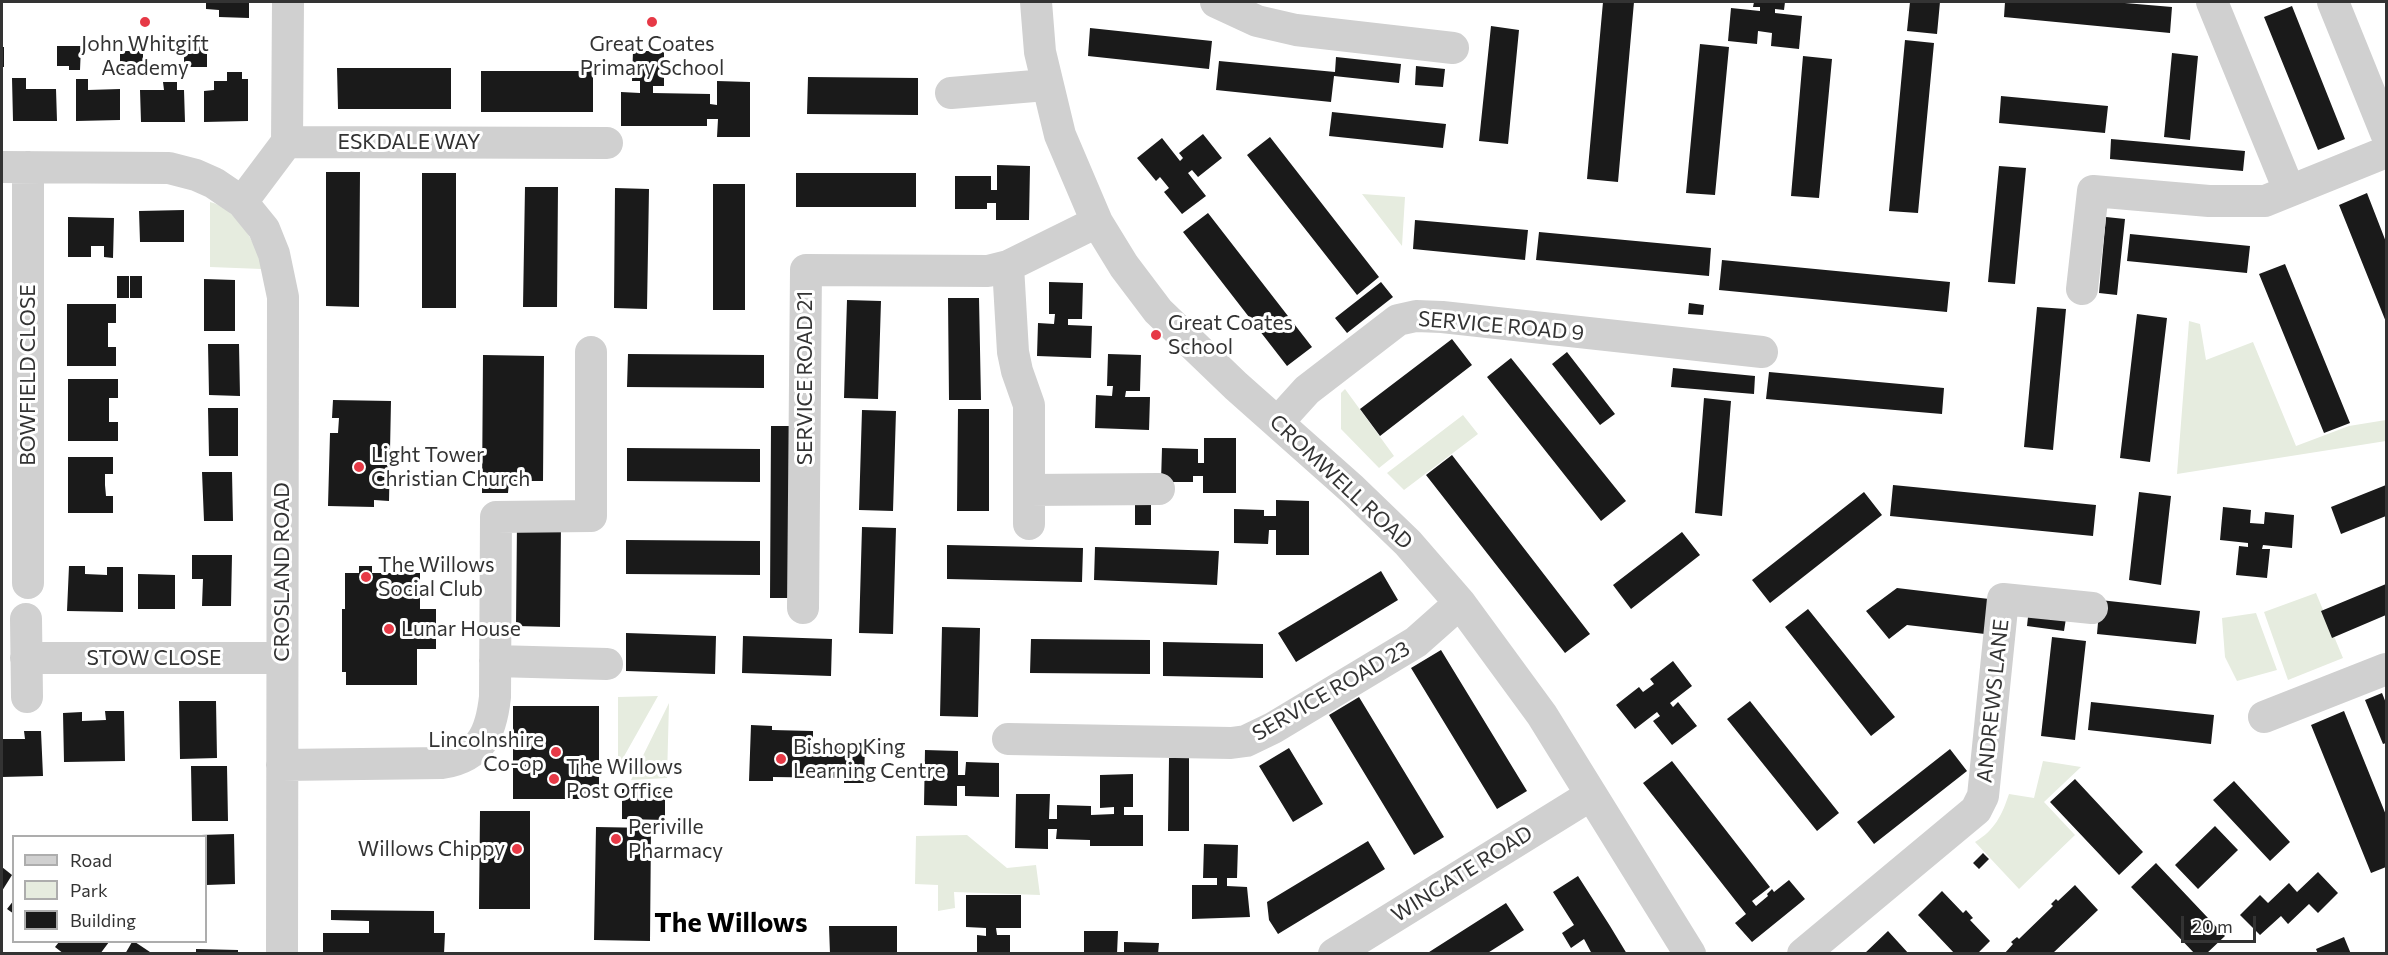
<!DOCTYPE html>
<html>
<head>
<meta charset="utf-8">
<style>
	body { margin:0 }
	#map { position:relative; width:2388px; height:955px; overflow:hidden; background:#fff; font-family:Commissioner,sans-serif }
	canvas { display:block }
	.frame { position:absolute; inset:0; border:3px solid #333; pointer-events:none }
	.legend { position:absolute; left:12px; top:835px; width:195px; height:108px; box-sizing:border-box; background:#fff; border:2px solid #adadad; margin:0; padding:8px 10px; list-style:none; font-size:18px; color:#333 }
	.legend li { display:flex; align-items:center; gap:12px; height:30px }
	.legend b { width:30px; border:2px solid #adadad }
	.scale { position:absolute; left:2181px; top:916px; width:75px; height:27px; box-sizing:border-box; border:3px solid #333; border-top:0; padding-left:8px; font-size:18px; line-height:21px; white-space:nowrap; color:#333; -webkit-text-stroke:4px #fff; paint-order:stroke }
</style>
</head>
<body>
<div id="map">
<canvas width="2388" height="955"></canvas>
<div class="frame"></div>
<ul class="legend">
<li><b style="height:8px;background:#d0d0d0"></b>Road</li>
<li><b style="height:16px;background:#e6ecdf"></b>Park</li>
<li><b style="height:16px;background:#1a1a1a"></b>Building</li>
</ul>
<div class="scale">20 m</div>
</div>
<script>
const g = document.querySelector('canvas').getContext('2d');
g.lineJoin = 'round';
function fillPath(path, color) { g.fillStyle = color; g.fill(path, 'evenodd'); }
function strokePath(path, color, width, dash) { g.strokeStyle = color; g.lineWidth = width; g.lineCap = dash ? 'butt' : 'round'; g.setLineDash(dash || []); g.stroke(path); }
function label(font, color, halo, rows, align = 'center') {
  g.font = font + ' Commissioner,sans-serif'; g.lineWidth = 6; g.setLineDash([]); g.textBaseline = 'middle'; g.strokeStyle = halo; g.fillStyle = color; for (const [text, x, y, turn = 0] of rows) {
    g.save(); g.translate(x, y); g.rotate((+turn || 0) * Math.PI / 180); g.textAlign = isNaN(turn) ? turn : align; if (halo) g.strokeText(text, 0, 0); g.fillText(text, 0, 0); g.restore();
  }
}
fillPath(new Path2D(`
	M1362 194 1405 197 1402 246Z
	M210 202C237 209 257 243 262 269L210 267Z
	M2189 321 2200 324 2206 360 2253 342 2296 446 2349 426 2386 420V441L2177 474Z
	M1345 389 1394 456 1379 468 1341 429V393Z
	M1463 415 1478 434 1404 490 1387 473Z
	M2316 593 2343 658 2288 680 2264 612Z
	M2256 613 2277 670 2237 681 2225 657 2222 618Z
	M658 696 618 767V697Z
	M669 703 667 778 631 780Z
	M2043 761 2081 767 2044 802 2075 835 2019 889 1975 842C1995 830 2002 815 2009 794L2034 798Z
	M967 835 1007 868 1036 865 1040 895 954 892 955 908 938 911V885L915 884 916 836Z`), '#e6ecdf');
fillPath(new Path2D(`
	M206 2H249V18L219 17V10L206 9Z
	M1603 2H1634L1618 182 1587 179Z
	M1754 2H1785L1784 10 1775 9V13L1802 16 1799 49 1771 46 1772 33 1758 31 1757 44 1728 41 1731 8 1760 11V7H1753Z
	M1910 2H1940L1937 34 1907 31Z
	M2005 2H2113L2172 7 2170 33 2004 17Z
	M2292 6 2345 139 2318 150 2264 17Z
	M1491 26 1519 30 1508 144 1479 141Z
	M1090 28 1212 41 1209 69 1088 56Z
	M1905 40 1934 43 1918 213 1889 211Z
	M1700 44 1729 47 1715 195 1686 193Z
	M57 46H81L80 70H69V66H57Z
	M184 46 207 47V67H184Z
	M2 47H4V67H2Z
	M120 51H143V72H131V76H120Z
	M633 51H664V86H653V93L710 94V104L717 105V81L750 82V137H717L718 119H707V126H621V92L640 93V81H632Z
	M2172 53 2198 56 2190 140 2164 137Z
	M1803 56 1832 59 1819 198 1791 196Z
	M1336 57 1401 64 1399 83 1334 76 1331 102 1216 90 1219 61 1335 72Z
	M1416 66 1445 69 1443 87 1415 85Z
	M337 68H451V109H338Z
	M481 71H593V112H481Z
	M227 72H242V79H248V121L204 122V91L214 90V81H227Z
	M808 77 918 78V115L807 114Z
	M12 78H26V89H56L57 121H13Z
	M76 79H88V90L120 89V120L76 121Z
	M163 82H177V90H184L185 122H141L140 90H164Z
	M2001 96 2108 106 2105 133 1999 123Z
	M1332 112 1446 124 1443 148 1329 136Z
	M1203 134 1222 158 1198 177 1192 170 1188 173 1206 196 1182 214 1164 192 1169 188 1160 177 1156 181 1137 158 1162 138 1180 161 1183 158 1179 153Z
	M1270 137 1379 277 1357 295 1247 155Z
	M2111 139 2245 151 2243 171 2110 159Z
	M997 165 1030 166 1029 220H996V203H987V209H955V176H991V190H997Z
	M1999 166 2026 168 2015 284 1988 282Z
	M326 172H360L359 307 326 306Z
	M422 173H456V308H422Z
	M796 173H916V207H796Z
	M713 184H745V310H713Z
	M525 187H558L557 307H523Z
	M615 188 649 189 647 309 614 308Z
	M2367 193 2386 242V322L2339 205Z
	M184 210V242H140L139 211Z
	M1208 213 1312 347 1287 366 1183 232Z
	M68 217 114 218 113 258 104 257V246H91V257H68Z
	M2106 217 2125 219 2117 295 2099 293Z
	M1415 220 1528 230 1525 260 1413 249Z
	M1539 232 1711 248 1709 276 1536 260Z
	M2130 234 2250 246 2247 273 2127 261Z
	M1722 260 1950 282 1947 312 1719 290Z
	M2285 264 2350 423 2324 433 2259 274Z
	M117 276H129V298H117Z
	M130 276H142V298H130Z
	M204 279 235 280V331H204Z
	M1049 282 1083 283 1082 319H1068V325L1092 326 1091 358 1037 356 1038 323 1054 324 1055 314H1049Z
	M1381 282 1393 297 1347 333 1335 318Z
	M948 298H979L981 400H949Z
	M847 300 881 301 878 399 844 398Z
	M1689 303 1704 305 1703 315 1688 314Z
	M67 304H116V323H108V347H116V366H67Z
	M2037 307 2066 309 2053 450 2024 447Z
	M2137 314 2167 318 2150 462 2120 458Z
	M1452 339 1472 365 1380 436 1360 409Z
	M208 344H239L240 396 209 395Z
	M1567 352 1615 414 1600 425 1552 364Z
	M628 354 764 355V388L627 387Z
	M1108 354 1141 355 1140 391H1126L1125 397H1150L1149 430 1095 428 1096 395 1112 396 1113 386H1107Z
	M483 355 544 356 543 481H509L508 493H482Z
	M1511 358 1626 501 1601 521 1487 377Z
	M1673 368 1755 376 1754 394 1671 387Z
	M1769 372 1944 388 1942 414 1766 399Z
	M68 379H118V398H109V422H118V441H68Z
	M1704 398 1731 401 1722 516 1695 513Z
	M333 400 391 401 389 501 374 500V507L328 506 330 433H338L339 418H332Z
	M208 408H238V456H209Z
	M958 409H989V511H957Z
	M862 410 896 411 893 511 859 510Z
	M771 426H792L791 598H770Z
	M1204 438H1236V493H1203V476H1193V482H1161L1162 448 1198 449V463H1204Z
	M627 448 760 449V482L627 481Z
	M1452 455 1590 634 1565 653 1426 475Z
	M68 457H113V474H105V485L106 496H113V513H68Z
	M202 472H232L233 521H204Z
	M1893 485 2096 505 2093 536 1890 516Z
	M2386 485V516L2341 534 2331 507Z
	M1864 492 1882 515 1770 603 1752 580Z
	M2139 492 2171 496 2161 585 2129 580Z
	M1135 500H1151V525H1135Z
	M1276 500 1309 501V555H1276V530H1269L1268 544 1234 543V509L1264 510V516H1276Z
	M2223 507 2251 510 2250 523 2264 524 2265 512 2294 515 2292 548 2263 545 2262 549H2270L2267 578 2236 575 2239 546 2248 547V543L2220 540Z
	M517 522 561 523 560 627 516 626Z
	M862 527 896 528 893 634 859 633Z
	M1682 532 1700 555 1631 609 1613 585Z
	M626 540 760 541V575L626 574Z
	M947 545 1083 548 1082 582 947 579Z
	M1095 547 1219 551 1217 585 1094 580Z
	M192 555H232L231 606H202L203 579H192Z
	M69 566H85V574L107 575V567H123V612L67 611Z
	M359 566H372V573H420V609H436V649H417V685H346V672H342V609H345V573H359Z
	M1381 571 1398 600 1296 662 1278 633Z
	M138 574 175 575V609H138Z
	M2386 584V615L2332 638 2321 611Z
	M1897 588 1989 599 1985 634 1907 625 1889 639 1866 611Z
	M2100 600 2200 611 2196 644 2097 634Z
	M2029 608 2067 612 2064 631 2027 626Z
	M1808 609 1895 717 1871 736 1785 627Z
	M942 627 980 628 978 717 940 716Z
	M626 633 716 636 715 674 626 671Z
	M743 636 832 639 831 676 742 673Z
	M2052 637 2086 641 2075 740 2041 736Z
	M1031 639 1150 640V674L1030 673Z
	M1163 642 1263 644V678L1163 676Z
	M1441 650 1527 791 1497 809 1411 668Z
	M1673 661 1692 686 1670 703 1673 707 1678 702 1697 726 1672 745 1653 721 1660 716 1657 712 1635 729 1616 705 1639 687 1643 692 1654 684 1650 679Z
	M2382 693 2386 703V743L2383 744 2365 700Z
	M1359 697 1444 837 1414 855 1329 715Z
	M179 701H216L217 758 180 759Z
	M1750 701 1839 813 1817 831 1727 719Z
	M2091 702 2214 715 2211 744 2088 730Z
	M513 706H599V799H513Z
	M105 711H124L125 761 64 762 63 713 82 712V721L106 720Z
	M2344 711 2386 815V867L2371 873 2311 725Z
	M751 725 772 726V730L813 731V742L865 743 864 783H844V778L773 777V781H749Z
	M24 731H41L43 776 2 777V739H25Z
	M1289 748 1323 804 1293 822 1259 766Z
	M1950 749 1967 771 1874 844 1857 822Z
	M925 750 958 751V775H965L966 762 999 763V797L965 796V786H957V806L924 805Z
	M1169 758H1189V831H1168Z
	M1672 761 1770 887 1752 901 1756 906 1768 896 1767 894 1772 889 1774 892 1789 880 1805 899 1752 942 1735 923 1746 914 1643 783Z
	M191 766H227L228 821H192Z
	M1133 774V807H1124V815H1143V846H1090V840L1056 839 1057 829H1048V849L1015 848 1016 794H1050L1049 819H1057V805L1091 806V815L1114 814V807L1100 808V775Z
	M2075 779 2143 852 2119 875 2050 802Z
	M2234 781 2290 842 2270 861 2213 800Z
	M622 789H665V820L622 819Z
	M480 811H530V909H479Z
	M2215 826 2238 850 2198 889 2175 865Z
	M596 827 651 828 650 941 594 940Z
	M234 834 235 884 206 885V836H201V835Z
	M1368 841 1385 869 1278 934 1269 920 1267 902Z
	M1204 844 1238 845 1237 878H1227V886L1247 887 1250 917 1192 919V885H1217V878H1203Z
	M1983 853 1989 859 1979 869 1973 863Z
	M2156 863 2225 936 2206 954H2195L2131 887Z
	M2 867 12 875 2 891Z
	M2318 872 2338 893 2318 913 2309 904 2288 924 2281 916 2260 935 2240 915 2260 895 2268 903 2289 883 2297 892Z
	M1578 876 1610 926 1627 954H1592L1584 939 1571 948 1562 933 1574 925 1553 892Z
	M2075 885 2098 910 2052 954H2004L2013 944 2011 942 2017 937 2019 939 2053 906 2051 904 2056 899 2058 901Z
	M1942 891 1963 913 1966 910 1973 918 1970 920 1990 941 1977 954H1955L1918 915Z
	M966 895H1021V928H996L997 935H1010V954H977V935L986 936V928L966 927Z
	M14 900V914L7 909Z
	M1506 903 1524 930 1486 954H1426Z
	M331 910 434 911V933H445L444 954H323V933H369V921L331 920Z
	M829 926H897V954H830Z
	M1084 931H1118L1117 954H1084Z
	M1888 931 1909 954H1864Z
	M2344 937 2351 954H2318L2316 949Z
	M59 942H109L100 954H64L55 947Z
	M132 942H135L153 954H125Z
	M1124 942 1159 943 1158 954H1124Z
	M196 949 238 950V954H196Z`), '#1a1a1a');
strokePath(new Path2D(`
	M1036 2 1040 52 1060 135 1097 222 1124 266 1158 311 1236 386 1352 489 1408 543 1460 603 1542 715 1690 954
	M1216 2 1257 21 1296 30 1453 48
	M2212 2 2289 190
	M2333 2 2386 133
	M951 93 1046 85
	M287 142 607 143
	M287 142 288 2
	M2 167 169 168 196 175 214 183 242 202 264 229 274 254 283 297 282 954
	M242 202 287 142
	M1008 266 1013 352 1017 371 1029 405V524
	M2082 289 2093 191 2209 201H2265L2386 152
	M1278 422 1307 390 1398 320 1416 316 1442 317 1762 352
	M1029 490 1159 489
	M28 583V167
	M803 608 806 270 988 271 1008 266 1097 222
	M26 619 27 697
	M26 658H281
	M495 661 607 664
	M2264 717 2386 669
	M1008 739 1231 743 1246 741 1273 728 1416 642 1460 603
	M282 765 442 763C481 757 491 733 495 697L496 517 591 516V352
	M1334 954 1591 795
	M1803 954 1976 810 1983 796 2003 599 2092 608`), '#d0d0d0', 32);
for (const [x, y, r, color] of [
	[145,22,6,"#e63946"],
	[652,22,6,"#e63946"],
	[1156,335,6,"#e63946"],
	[359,467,6,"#e63946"],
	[366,577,6,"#e63946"],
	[389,629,6,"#e63946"],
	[556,752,6,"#e63946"],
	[781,759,6,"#e63946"],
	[554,779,6,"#e63946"],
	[616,839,6,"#e63946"],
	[517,849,6,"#e63946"]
]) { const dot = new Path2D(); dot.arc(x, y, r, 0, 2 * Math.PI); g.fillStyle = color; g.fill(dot); strokePath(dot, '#fff', 2); }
label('21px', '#333', '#fff', [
	["John Whitgift",145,44,"center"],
	["Academy",145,68,"center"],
	["Great Coates",652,44,"center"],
	["Primary School",652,68,"center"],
	["Great Coates",1168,323],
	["School",1168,347],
	["Light Tower",371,455],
	["Christian Church",371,479],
	["The Willows",378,565],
	["Social Club",378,589],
	["Lunar House",401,629],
	["Lincolnshire",544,740,"right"],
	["Co-op",544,764,"right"],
	["Bishop King",793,747],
	["Learning Centre",793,771],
	["The Willows",566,767],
	["Post Office",566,791],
	["Periville",628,827],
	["Pharmacy",628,851],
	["Willows Chippy",505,849,"right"]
], 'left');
label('21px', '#333', '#fff', [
	["ESKDALE WAY",409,142],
	["SERVICE ROAD 9",1501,326,5],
	["BOWFIELD CLOSE",28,375,-90],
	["SERVICE ROAD 21",805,378,-90],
	["CROMWELL ROAD",1341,482,43],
	["CROSLAND ROAD",282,572,-90],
	["STOW CLOSE",154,658],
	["SERVICE ROAD 23",1331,691,-30],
	["ANDREWS LANE",1993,701,-84],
	["WINGATE ROAD",1462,874,-32]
]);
label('bold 27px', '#000', '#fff', [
	["The Willows",731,923]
]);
</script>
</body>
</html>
